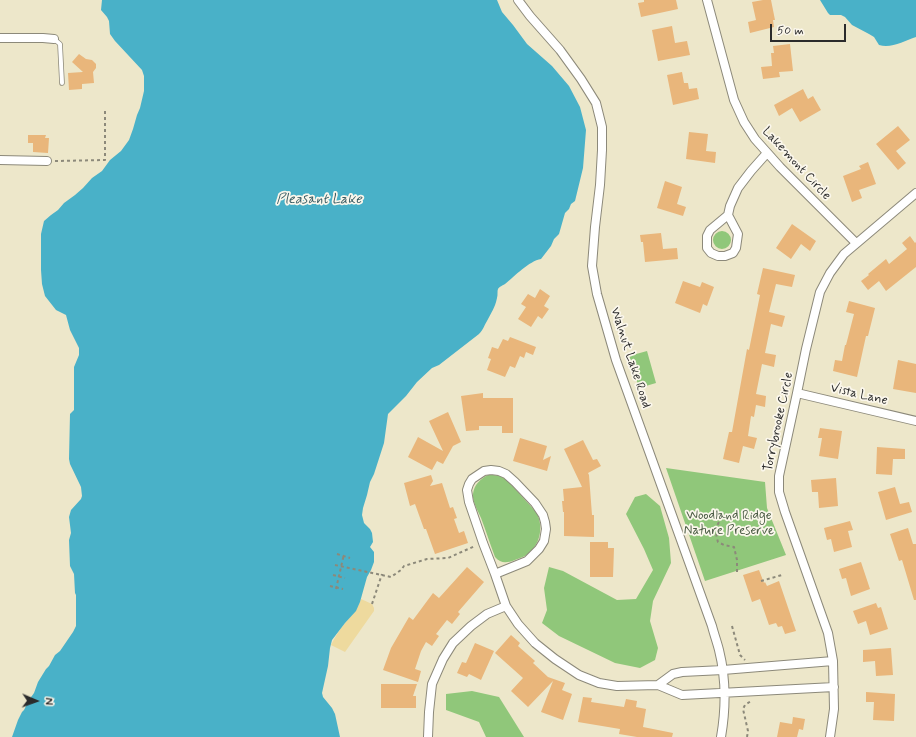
<!DOCTYPE html>
<html>
<head>
<meta charset="utf-8">
<style>
	body { margin:0 }
	#map { position:relative; width:916px; height:737px; overflow:hidden; background:#ede7ca; font-family:Mynerve,sans-serif }
	canvas { display:block }
	.north { position:absolute; left:16px; top:681px; width:40px; height:40px; -webkit-text-stroke:3px #fbf7ec; paint-order:stroke; rotate:92deg; font-size:11px; font-weight:700; line-height:16px; text-align:center; color:#2b2b2b }
	.north::after { content:''; display:block; margin:auto; width:14px; height:18px; background:#2b2b2b; clip-path:polygon(50% 0,100% 100%,50% 72%,0 100%) }
	.scale { position:absolute; left:770px; top:24px; width:76px; height:18px; box-sizing:border-box; border:2px solid #2b2b2b; border-top:0; padding-left:5px; font-size:12px; line-height:14px; white-space:nowrap; color:#2b2b2b; -webkit-text-stroke:3px #fbf7ec; paint-order:stroke }
</style>
</head>
<body>
<div id="map">
<canvas width="916" height="737"></canvas>
<div class="north">N</div>
<div class="scale">50 m</div>
</div>
<script>
const g = document.querySelector('canvas').getContext('2d');
g.lineJoin = 'round';
function fillPath(path, color) { g.fillStyle = color; g.fill(path, 'evenodd'); }
function strokePath(path, color, width, dash) { g.strokeStyle = color; g.lineWidth = width; g.lineCap = dash ? 'butt' : 'round'; g.setLineDash(dash || []); g.stroke(path); }
function label(font, color, halo, rows, align = 'center') {
  g.font = font + ' Mynerve,sans-serif'; g.lineWidth = 3.5; g.setLineDash([]); g.textBaseline = 'middle'; g.strokeStyle = halo; g.fillStyle = color; for (const [text, x, y, turn = 0] of rows) {
    g.save(); g.translate(x, y); g.rotate((+turn || 0) * Math.PI / 180); g.textAlign = isNaN(turn) ? turn : align; if (halo) g.strokeText(text, 0, 0); g.fillText(text, 0, 0); g.restore();
  }
}
fillPath(new Path2D(`
	M713 240a9 9 0 1 1 18 0a9 9 0 1 1-18 0Z
	M647 351 656 383 639 388 629 356Z
	M666 468 765 482 767 508 786 555 705 581Z
	M488 475H493L500 476 507 480 537 513C543 526 541 543 529 553 525 557 519 558 515 560 507 563 501 564 495 557 490 544 486 531 481 518 478 511 472 501 473 494 474 485 480 479 488 475Z
	M646 494 660 506 669 538 671 563 653 601 650 621 658 648 655 660 640 668 615 663 559 636 542 623 547 610 544 588 549 567 563 571 617 600 636 599 653 570 644 549 626 514 635 497Z
	M472 691 499 697 524 737H486L479 722 446 710V694Z`), '#90c77a');
fillPath(new Path2D(`
	M361 599 372 604 374 608V611L345 652 331 645C335 637 339 630 345 623 351 616 358 609 361 599Z`), '#eeda9e');
fillPath(new Path2D(`
	M102 0H497L502 12 513 25 527 44 552 66 569 86 580 107 586 130 583 168 575 201 571 204 569 209 565 213 559 234 554 239 551 246 541 259C529 261 515 276 505 284 503 285 499 287 498 289 497 291 498 295 497 298 495 308 491 313 487 321 484 326 483 330 479 334L439 365 432 368 417 382 406 396 388 414 384 443 374 474 370 482 367 495 363 508 362 515 364 523 370 529 372 533 373 542 370 547 374 552V562L371 570 367 577 360 602 356 611 345 623 332 640 330 648 328 666 322 693 323 697 332 708 335 714 340 737H12L18 720 22 712 24 710 29 700 34 693 38 682 46 669 49 666 55 655 60 651 73 632 76 626V595L75 593 74 574 70 566 69 540 71 533 69 517 71 510 81 499 82 496 81 487 70 464 69 459 70 414 74 410V367L79 355V348L70 330 66 315 56 310 45 296 42 284 41 270V234L44 221 51 215 58 210 64 203 75 195 83 188 92 178 102 171 110 160 121 151 129 140 133 129 137 115 140 108 144 91V76L142 70 115 41 110 34 109 21 107 17 101 10Z
	M820 0H916V37C904 41 891 49 879 45L874 37 869 34 852 25 845 17 841 15H830L828 13Z`), '#49b1c8');
fillPath(new Path2D(`
	M644 0H676L678 9 641 17 638 3 644 2Z
	M763 0H771L775 20H773L774 27 750 33 748 22 756 20 752 2Z
	M672 26 675 43 687 41 690 55 658 61 652 30Z
	M790 44 793 71 779 72 780 77 763 79 761 67 772 66 771 53H774L773 46Z
	M79 54 86 59 92 60 96 64V68L93 72 94 83 82 84V89L69 90 68 73 83 72 72 62Z
	M682 72 684 83H688L689 89 697 88 699 99 673 105 667 75Z
	M803 89 808 99 813 96 821 110 800 122 792 108 779 116 774 105Z
	M898 126 910 140 896 151 906 163 898 170 876 144Z
	M689 132 708 134 706 151 716 152 715 163 686 159Z
	M28 135H46L45 138H49L48 153 33 152V143H28Z
	M868 162 876 184 859 190 862 198 852 202 843 176 861 169 859 166Z
	M665 181 682 187 677 204 686 207 683 216 657 208Z
	M792 224 816 241 810 251 801 244 791 259 776 248Z
	M661 233 663 249 677 248 678 259 645 262 643 242H641L640 235Z
	M910 236 915 243 916 242V267L886 291 879 281 868 290 861 281 869 275 868 274 886 259 889 264 907 249 902 243Z
	M763 268 795 275 792 287 776 284 769 312 785 316 782 327 771 324 765 353 776 355 774 367 762 364 756 394 766 396 765 407 756 405 754 417 751 416 748 436 757 438 754 449 743 446 739 463 723 459 729 432H732L747 349 749 350 760 295 757 294Z
	M683 281 700 287 702 282 714 287 707 306 703 304 700 313 675 303Z
	M540 289 550 296 544 306 549 309 542 319 538 316 531 327 518 319 526 307 521 304 528 294 535 298Z
	M849 301 875 308 868 336H866L857 377 833 371 835 360 842 361 845 345H846L854 314 846 312Z
	M510 337 536 347 533 355 526 352 524 358 520 356 515 368 510 366 505 377 487 370 491 359 488 358 492 347 498 349 503 339 508 341Z
	M898 360 916 364V393L893 389Z
	M483 393V398H513V433H502V426H479V430L466 431 461 396Z
	M448 412 461 442 453 446 443 464 437 461 432 470 408 457 418 437 443 451 429 421Z
	M820 428 842 431 838 459 819 456 822 438H818Z
	M520 438 547 446 543 460 551 456 547 471 513 461Z
	M583 440 593 460 597 459 601 466 588 473 589 475 592 515H594V537L564 536V512H563L562 501H564L563 489 582 487 564 449Z
	M877 447 905 449V459H893L892 475 876 474Z
	M431 475 433 481 430 486 442 483 450 508 453 507 457 518 454 519 459 533 464 531 468 543 435 554 426 529H424L415 504 410 506 404 483Z
	M836 478 838 506 819 508 818 492H812L811 480Z
	M895 487 900 504 909 502 912 512 886 520 878 492Z
	M850 521 853 530 848 531 852 547 834 552 831 539 827 540 824 528Z
	M908 528 913 544H916V600H914L902 560 899 561 890 534Z
	M590 542H608V548H614L613 577H590Z
	M861 562 870 589 851 596 846 578 842 579 839 569Z
	M467 567 484 582 458 612 460 614 452 624 447 620 436 634 439 636 432 646 426 642 421 651 415 669 421 671 418 682 383 670 391 648 409 617 413 620 433 593 439 598Z
	M759 570 764 583 765 582 767 586 779 581 796 631 785 634 782 626 778 627 776 623 769 625 760 599 752 602 743 575Z
	M876 603 878 608 881 607 888 629 870 635 866 621 858 624 853 611Z
	M511 635 520 643 518 646 535 661 533 663 548 677 565 683 562 690 572 694 563 720 541 712 553 681 528 707 511 691 523 678 495 653Z
	M475 643 494 651 481 680 469 674 467 677 457 673 462 662 466 663Z
	M891 648 893 675 876 676 875 661 863 662V650Z
	M381 684H417L413 696H416V708H381Z
	M866 692 895 694 894 721 873 720 874 702H866Z
	M583 697 592 698 591 702 624 707 626 699 637 701 636 707 646 709 643 727 673 733 672 737H637L619 734 620 729 578 722Z
	M793 717 805 719 803 730 799 729 797 737H777L780 722 792 724Z`), '#e9b67b');
const lane = new Path2D(`
	M54 39 60 44 62 83`);
const street = new Path2D(`
	M518 0 530 16 560 50 581 79 596 103 602 127V150L600 185 595 227 592 266 597 294 616 360 712 626C714 634 717 642 719 650 726 678 726 708 721 737
	M707 0 734 100 744 122 755 139 780 167 856 243
	M0 38H43L54 39
	M0 160 47 161
	M728 215 738 234 736 248 733 253 725 256H718L711 253 707 248V236L710 230 728 215 730 206 738 188 751 171 767 153
	M797 393 916 421
	M495 574 527 561 539 549 544 541 546 529 545 522 543 515 535 503 515 482 506 474 499 471 491 470 484 471 472 479 469 484 467 490 469 502 483 543 495 574 506 606 518 624 535 643 555 659 579 675 599 683 617 686 658 685 682 695 834 687
	M658 685 673 674 682 672 723 670 833 661
	M428 737 429 712 432 684 443 659 453 643 471 626 487 614 506 606
	M830 737 834 709 833 661 828 633 785 512 779 492V476L784 453 797 393 806 349 820 292 830 273 844 254 916 193`);
strokePath(lane, '#8c897a', 5.5);
strokePath(street, '#8c897a', 10);
strokePath(new Path2D(`
	M55 161 105 160V110
	M719 522C715 529 716 535 718 542L724 545 734 547 737 560V572
	M337 554 350 558
	M335 565 391 577 401 570 404 566 427 559 448 558 475 546
	M333 575 345 578
	M761 581 782 575
	M330 586 343 589
	M336 589 344 554
	M372 604 382 574
	M732 626 740 655 745 660
	M747 737 748 731 743 709 745 705 751 701`), '#8c897a', 2, [3, 3]);
strokePath(lane, '#fff', 4);
strokePath(street, '#fff', 8);
label('13px', '#2b2b2b', '#fbf7ec', [
	["Lakemont Circle",796,164,47],
	["Walnut Lake Road",630,358,72],
	["Vista Lane",859,395,13],
	["Torrybrooke Circle",779,422,-78]
]);
label('13px', '#495a43', '#fbf7ec', [
	["Woodland Ridge",729,516],
	["Nature Preserve",729,531]
]);
label('italic 14px', '#365a62', '#fbf7ec', [
	["Pleasant Lake",319,200]
]);
</script>
</body>
</html>
